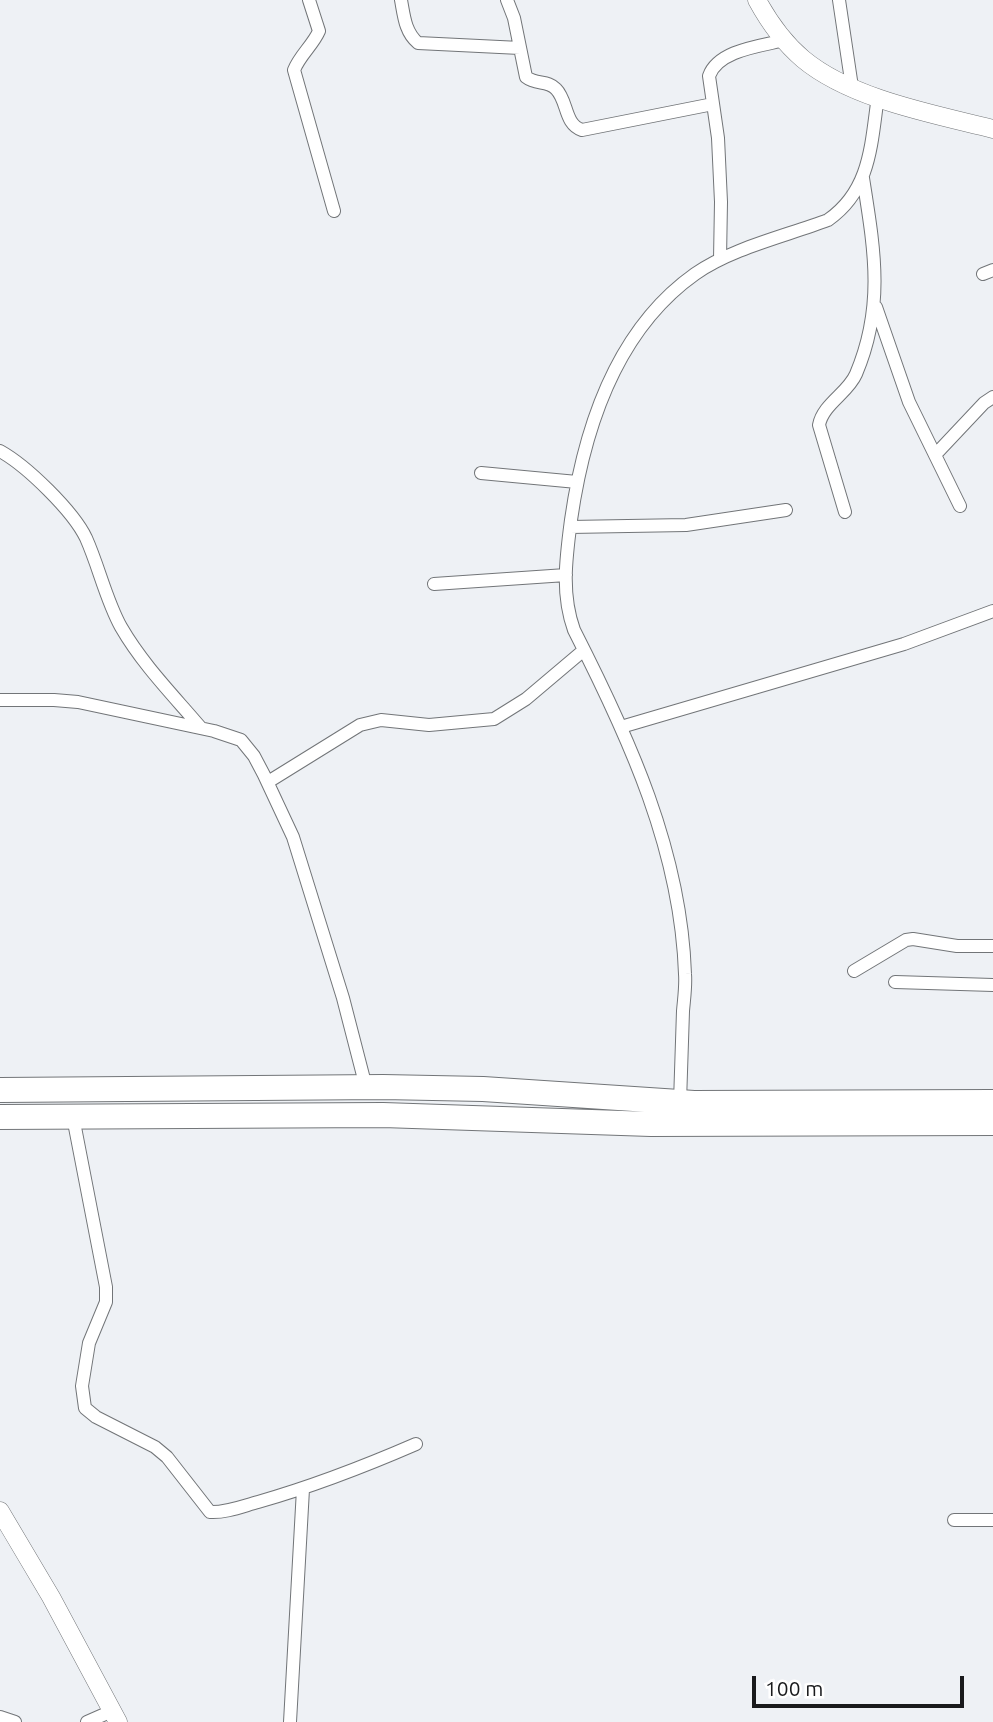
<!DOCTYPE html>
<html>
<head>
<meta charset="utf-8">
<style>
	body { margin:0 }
	#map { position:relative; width:993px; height:1722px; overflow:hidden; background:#eef1f5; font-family:Ubuntu,sans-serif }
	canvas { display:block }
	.scale { position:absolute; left:752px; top:1676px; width:212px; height:32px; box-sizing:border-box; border:4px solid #191a1c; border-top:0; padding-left:9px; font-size:21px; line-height:24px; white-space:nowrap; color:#191a1c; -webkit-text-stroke:5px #fff; paint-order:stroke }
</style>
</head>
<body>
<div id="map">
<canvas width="993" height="1722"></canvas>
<div class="scale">100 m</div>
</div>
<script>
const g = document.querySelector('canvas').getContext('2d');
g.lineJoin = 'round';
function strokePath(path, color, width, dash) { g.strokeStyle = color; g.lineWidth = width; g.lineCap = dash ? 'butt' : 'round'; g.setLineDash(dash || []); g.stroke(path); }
const street = new Path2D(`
	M309 0 319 31C313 45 300 55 294 70L334 211
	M401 0C404 16 405 32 418 43L520 48
	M507 0 514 18 526 77C536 85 548 80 556 89 568 101 564 124 582 130L713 104
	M839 0 852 87
	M720 259 721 202 718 138 709 76C718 50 761 46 785 40
	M983 274 993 270
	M876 307 909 402 960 506
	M0 451C27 466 73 511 86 538 99 567 106 600 121 627 143 665 173 695 201 728
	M935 455 984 403 993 397
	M481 473 577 482
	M845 512 819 425C823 404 848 393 856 374 885 306 874 248 863 178
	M570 527 686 525 786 510
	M434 584 566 575
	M0 700H54L78 702 214 731 241 740 254 756 264 775 293 837 343 998 366 1087
	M621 727 904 644 993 611
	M268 782 360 725 381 720 429 725 494 719 526 699 584 650
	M854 971 906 940 913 939 957 946H993
	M895 982 993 985
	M680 1102C681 1072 682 1042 683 1011 684 999 686 986 685 974 681 851 629 738 574 630 561 594 566 558 571 520 584 429 616 330 695 274 732 248 786 236 828 220 871 190 871 144 878 96
	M73 1117 106 1287V1302L89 1343 82 1386 85 1408 96 1417 155 1447 167 1457 210 1512C226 1513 243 1506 258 1502 314 1486 363 1467 416 1444
	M954 1520H993
	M0 1717 15 1722
	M87 1722 112 1711
	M290 1722 303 1489`);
const secondary = new Path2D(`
	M757 0C769 22 784 43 803 59 851 99 933 114 993 129
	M0 1511 51 1597 118 1722`);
const highway = new Path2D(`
	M0 1090 383 1087 483 1089 694 1103 993 1102
	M0 1117 383 1115 651 1124 993 1123`);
strokePath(street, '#727578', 14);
strokePath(secondary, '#727578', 19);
strokePath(highway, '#727578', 26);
strokePath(street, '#fff', 12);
strokePath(secondary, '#fff', 18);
strokePath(highway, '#fff', 24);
</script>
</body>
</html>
